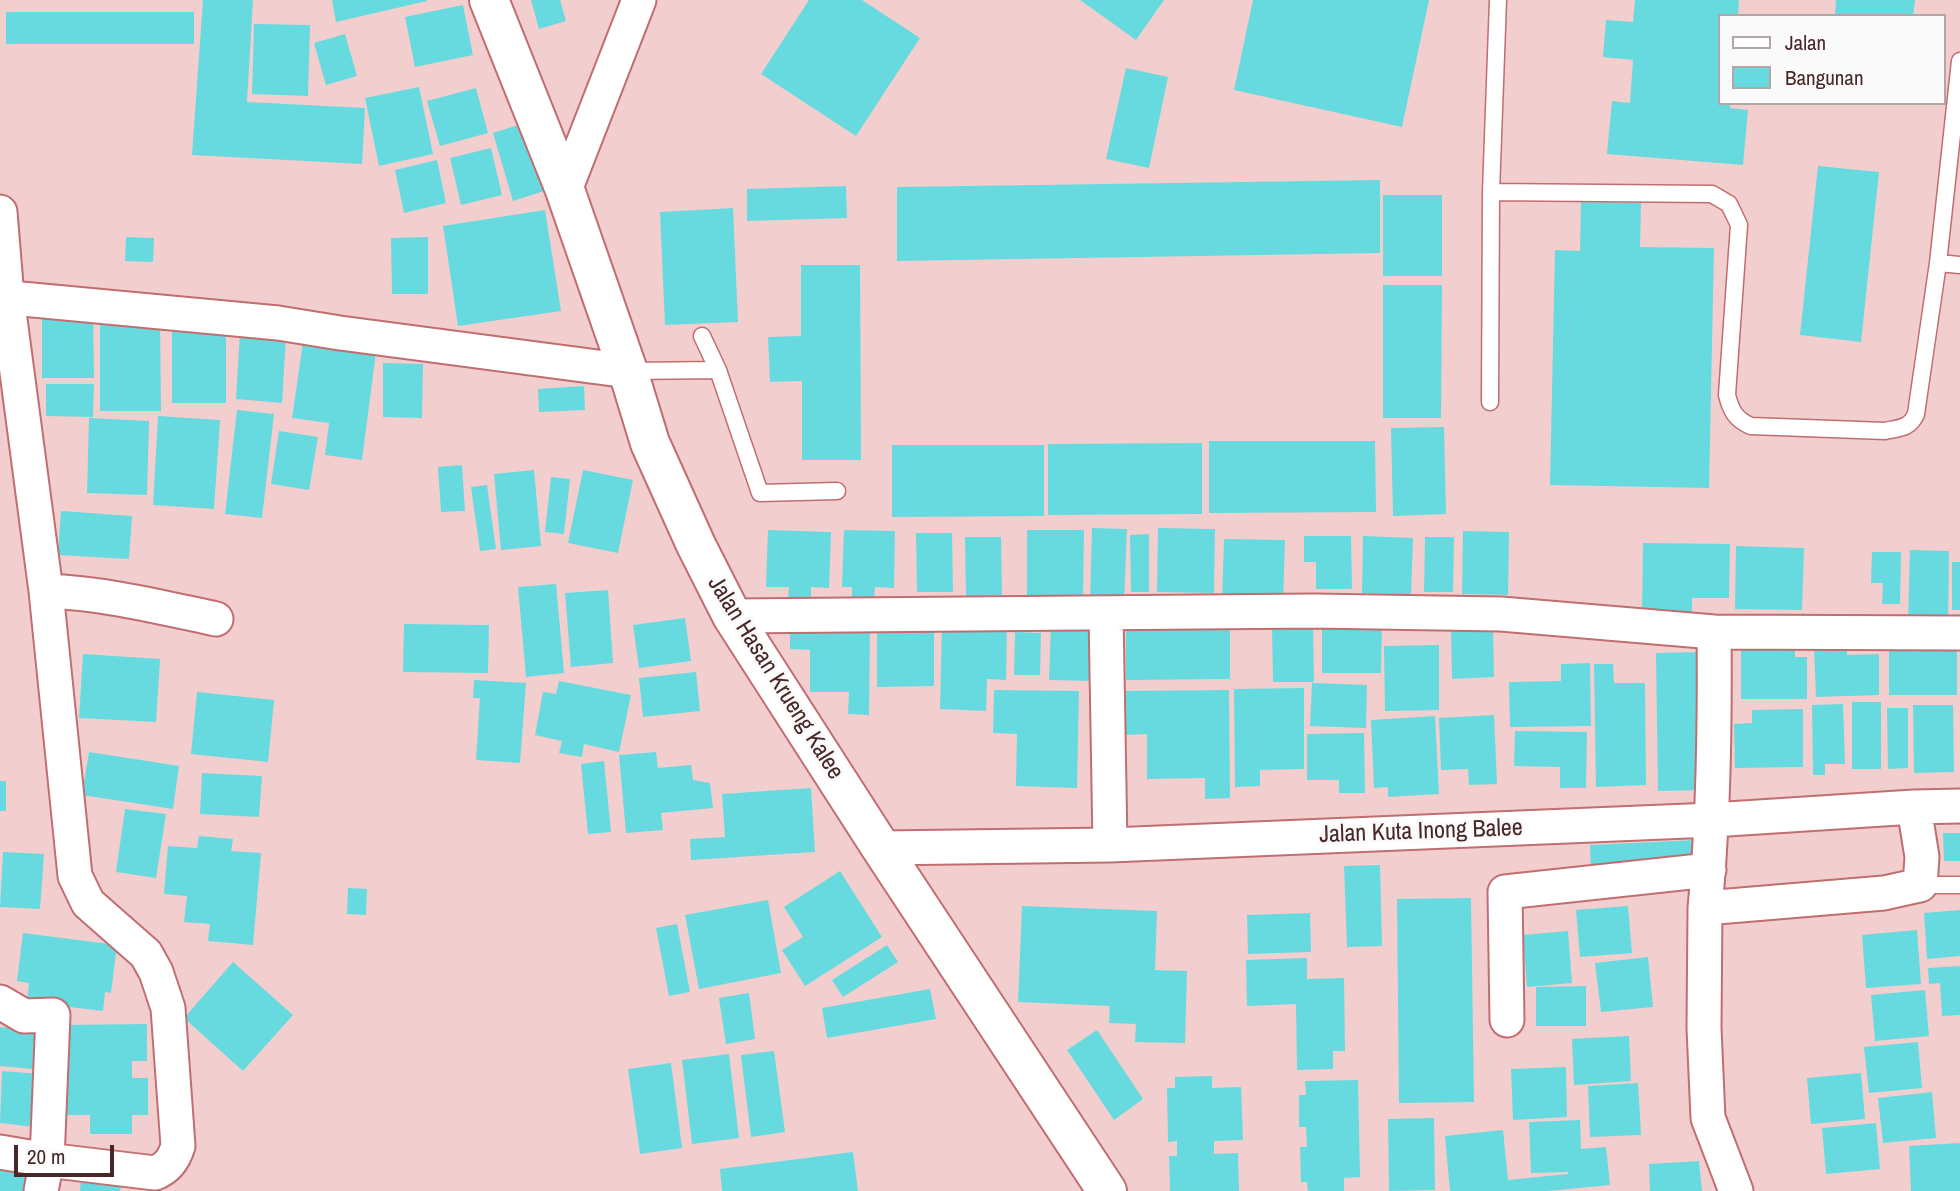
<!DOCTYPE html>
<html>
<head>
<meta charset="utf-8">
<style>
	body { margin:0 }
	#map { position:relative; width:1960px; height:1191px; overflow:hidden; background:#f3cece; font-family:"Archivo Narrow",sans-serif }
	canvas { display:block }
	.legend { position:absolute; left:1718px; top:14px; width:228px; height:91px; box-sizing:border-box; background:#fafafa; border:2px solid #b3a6a6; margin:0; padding:9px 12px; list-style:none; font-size:21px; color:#492727 }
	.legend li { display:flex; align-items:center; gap:14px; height:35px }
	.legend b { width:35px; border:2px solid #b3a6a6 }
	.scale { position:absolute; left:14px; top:1145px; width:100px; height:32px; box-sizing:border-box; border:4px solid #492727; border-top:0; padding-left:9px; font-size:21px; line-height:24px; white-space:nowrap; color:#492727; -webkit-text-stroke:5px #fafafa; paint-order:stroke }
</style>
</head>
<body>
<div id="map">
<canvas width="1960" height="1191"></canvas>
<ul class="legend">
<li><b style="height:9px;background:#fff"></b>Jalan</li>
<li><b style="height:19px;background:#67dadf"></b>Bangunan</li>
</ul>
<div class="scale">20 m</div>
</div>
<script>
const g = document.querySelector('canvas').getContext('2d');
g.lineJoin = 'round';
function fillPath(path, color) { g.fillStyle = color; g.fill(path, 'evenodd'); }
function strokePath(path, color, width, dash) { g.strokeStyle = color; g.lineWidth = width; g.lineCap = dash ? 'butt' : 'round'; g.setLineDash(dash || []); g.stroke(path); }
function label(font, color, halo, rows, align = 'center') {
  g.font = font + ' "Archivo Narrow",sans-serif'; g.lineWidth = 6; g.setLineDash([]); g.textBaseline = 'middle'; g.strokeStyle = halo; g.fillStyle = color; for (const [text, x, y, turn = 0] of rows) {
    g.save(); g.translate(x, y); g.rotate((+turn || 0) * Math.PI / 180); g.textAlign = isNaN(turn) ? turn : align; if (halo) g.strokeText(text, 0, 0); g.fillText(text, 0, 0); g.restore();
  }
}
fillPath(new Path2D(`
	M203 0H253L247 102 365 108 362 164 192 155Z
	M332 0H427V1L336 22Z
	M531 0H560L566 21 539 29Z
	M809 0H862L920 38 856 136 761 74Z
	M1080 0H1164L1136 40Z
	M1253 0H1429L1402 127 1234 90Z
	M1635 0H1739L1738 16H1720V103H1730V108L1748 110 1743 165 1607 154 1612 101 1630 103 1633 60 1603 57 1606 20 1633 22Z
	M1836 0H1915L1913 16H1835Z
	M463 5 473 55 415 67 405 17Z
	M6 12H194V44H6Z
	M254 24 310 25 308 96 252 94Z
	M345 34 357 76 326 85 314 43Z
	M1126 68 1168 77 1149 168 1106 159Z
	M419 87 433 154 379 166 365 98Z
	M476 88 488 133 440 146 427 101Z
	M525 123 544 191 513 201 493 133Z
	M491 148 502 195 461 205 450 158Z
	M437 160 446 203 404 213 395 170Z
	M1818 166 1879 172 1861 342 1800 335Z
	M1380 180V253L897 261V187Z
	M846 186 847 218 747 221V189Z
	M1383 195H1442V276H1383Z
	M1581 202 1641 203 1640 247 1714 248 1709 488 1550 485 1555 250 1580 251Z
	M733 208 738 322 665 325 660 212Z
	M545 210 561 311 458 326 443 226Z
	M126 237 154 238 153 262 125 261Z
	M428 237V294H392L391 238Z
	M801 265H860L861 460H802V381L770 382 768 337 801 336Z
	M1383 285H1442L1441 418H1383Z
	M42 314H93L94 378H42Z
	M100 323H160L161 411H100Z
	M226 330V403H172V331Z
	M240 332 286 336 282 403 236 399Z
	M303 342 376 352 362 460 325 455 329 423 292 418Z
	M383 363 423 364 422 418 383 417Z
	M46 384H94L93 417 46 416Z
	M584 386 585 410 539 412 538 389Z
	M237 410 274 414 262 518 225 514Z
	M158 416 220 420 214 509 153 505Z
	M89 418 149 421 147 495 87 493Z
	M1444 427 1446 514 1393 516 1391 428Z
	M279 431 318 437 309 490 271 484Z
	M1209 441H1375L1376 512 1209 513Z
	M1202 443V514L1048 515V444Z
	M892 445H1044V516L892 517Z
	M462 465 465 511 441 512 438 467Z
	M534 470 541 546 501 550 494 474Z
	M583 470 633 480 618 553 568 543Z
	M551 477 570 479 564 534 545 532Z
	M487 485 496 549 480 551 471 487Z
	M61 511 132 516 129 559 58 555Z
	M1092 528 1127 529 1124 602 1090 601Z
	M1158 528 1215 529 1214 593 1157 592Z
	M768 530 831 532 829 588 811 587V598H788L789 587H766Z
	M844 530 895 531 894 588 875 587 874 599 852 598V587H842Z
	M1027 530H1084L1083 599 1027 600Z
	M1463 531 1509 532 1508 595 1462 594Z
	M916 533H952L953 592H917Z
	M1149 534V592H1131L1130 535Z
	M1304 536H1351L1352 589H1316V562H1304Z
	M1363 536 1413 538 1411 595 1362 593Z
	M965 537H1001L1002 595 966 596Z
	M1425 537H1454L1453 592H1424Z
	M1224 539 1285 540 1283 601 1222 600Z
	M1643 543 1730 544 1729 598H1692V613H1642Z
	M1736 546 1804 548 1802 610 1735 609Z
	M1910 550 1949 551 1948 622H1908Z
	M1872 552H1901L1900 604H1882L1883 583H1871Z
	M1952 562H1960V610H1952Z
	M556 584 564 673 526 677 518 587Z
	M608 590 613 663 571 667 565 593Z
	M685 618 691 661 639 668 633 625Z
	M1322 621 1382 622 1381 673H1322Z
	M942 623 1007 624 1006 680 987 679 986 711 940 709Z
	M1051 623 1095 625 1093 681 1049 680Z
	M404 624 489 625 488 673 403 672Z
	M1230 626V679L1126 680V627Z
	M1493 626 1494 677 1452 679 1451 628Z
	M790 627H870L869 715 848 714 849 692H810V650L790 649Z
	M877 628 934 629V686L877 687Z
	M1272 628H1313L1314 682H1273Z
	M1015 632 1041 633 1040 675H1014Z
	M1741 643H1795V657H1807V699H1741Z
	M1847 644V655L1879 654V695L1816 697 1814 646Z
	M1889 644H1957V695H1889Z
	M1439 645V710L1385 711 1384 646Z
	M1701 652 1703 790 1658 791 1656 653Z
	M83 654 160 659 156 722 79 718Z
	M1590 663 1591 726 1510 727 1509 682 1561 681V664Z
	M1594 664H1613L1614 683H1645L1646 785 1596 787Z
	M696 672 700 711 643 717 639 678Z
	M474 680 526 683 520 763 476 760 480 698H473Z
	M559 681 631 695 619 752 584 744 582 757 559 753 562 741 535 735 543 692 556 694Z
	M1312 683 1367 685 1366 728 1310 726Z
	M1304 688V769L1260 770V786L1235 787 1234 689Z
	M994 690 1079 691 1077 788 1016 786 1017 734 993 733Z
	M1229 690 1230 798 1205 799V778L1147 779V734L1125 735 1124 691Z
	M197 692 274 700 268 762 191 754Z
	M1852 702H1881V769H1852Z
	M1843 704 1845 764H1825V775H1813L1812 705Z
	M1913 705H1953L1954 772 1914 773Z
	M1887 708H1908V768L1888 769Z
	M1803 709V767L1735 768 1734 724 1752 723V710Z
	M1494 715 1497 784 1469 785 1468 769 1441 770 1439 718Z
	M1435 716 1439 794 1388 797V787L1374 788 1371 720Z
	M1515 731 1587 732 1586 788H1560V767L1514 766Z
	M1364 733 1365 793H1339V780H1307V734Z
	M89 752 179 766 173 809 82 795Z
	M656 752 658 768 691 765 693 780 710 783 713 808 661 813 663 830 626 833 619 755Z
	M604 761 611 832 588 834 581 764Z
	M202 773 262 776 259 817 200 814Z
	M0 781H6V811H0Z
	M811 788 815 852 691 860 690 839 725 837 722 794Z
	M125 809 166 814 156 878 116 872Z
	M1943 833H1960V861H1944Z
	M199 836 233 839 231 851 261 853 253 945 208 941 210 924 184 922 187 896 164 894 168 846 197 848Z
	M1696 840 1697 863 1591 869 1590 845Z
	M3 852 44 854 40 909 0 907Z
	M1380 865 1382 946 1347 947 1344 866Z
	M840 871 882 937 805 986 782 950 803 937 784 907Z
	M348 888 367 889 366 915 347 914Z
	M1471 898 1474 1102 1399 1103 1397 899Z
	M768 900 781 973 699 989 685 915Z
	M1022 906 1157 911 1155 970 1187 971 1185 1043 1135 1042 1136 1024 1109 1023 1110 1006 1018 1002Z
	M1628 906 1632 953 1580 957 1576 910Z
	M1960 910V956L1927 959 1924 913Z
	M1310 913 1311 952 1248 954 1247 915Z
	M677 924 690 992 669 996 656 928Z
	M1917 930 1921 984 1866 988 1862 935Z
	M1568 931 1572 983 1527 987 1523 935Z
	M23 933 117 945 111 993 105 992 103 1011 27 1002 29 983 17 981Z
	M887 945 898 962 843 997 832 980Z
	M1648 957 1653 1007 1601 1012 1595 963Z
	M1307 958V979L1344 978 1345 1051H1333V1069L1297 1070 1296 1004 1247 1006 1246 960Z
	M233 962 293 1015 243 1071 184 1018Z
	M1960 966V1015L1942 1016 1940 983 1929 984 1928 968Z
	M1586 986V1026H1536V987Z
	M930 989 936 1019 827 1038 822 1008Z
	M1925 990 1929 1036 1875 1041 1871 995Z
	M749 993 755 1039 726 1044 719 998Z
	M147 1024V1061H132V1078H148V1115H132V1134H90V1115H57V1025Z
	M0 1027 47 1031 44 1070 0 1066Z
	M1097 1030 1143 1099 1114 1120 1067 1050Z
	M1629 1036 1631 1081 1574 1085 1572 1039Z
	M1918 1042 1922 1088 1869 1093 1864 1047Z
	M774 1051 785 1132 751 1137 741 1055Z
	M729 1054 739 1138 692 1144 682 1060Z
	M671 1063 682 1148 640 1154 628 1069Z
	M1566 1067 1567 1117 1513 1120 1511 1069Z
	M2 1071 40 1074 35 1127 0 1123Z
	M1861 1073 1865 1119 1811 1124 1807 1078Z
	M1212 1076V1088L1241 1087 1243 1140 1214 1141V1154L1238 1153 1239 1191H1170L1169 1156H1177V1141L1168 1142 1167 1088H1175V1077Z
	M1358 1080 1360 1177 1344 1178V1191H1308L1307 1182H1301L1300 1147H1307L1306 1127H1299V1095H1306L1305 1081Z
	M1638 1083 1641 1135 1590 1137 1588 1086Z
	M1932 1092 1936 1138 1883 1143 1878 1098Z
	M1434 1118 1435 1190 1389 1191 1388 1119Z
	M1580 1120 1581 1149 1606 1147 1610 1185 1548 1191H1450L1445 1136 1503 1130 1508 1180 1568 1174V1172L1531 1173 1529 1122Z
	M1876 1123 1880 1169 1826 1174 1822 1128Z
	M1960 1143V1191H1911L1909 1146Z
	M853 1152 858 1191H722L720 1169Z
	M0 1160 30 1170 23 1191H0Z
	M1699 1161 1702 1191H1650L1649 1164Z
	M81 1176 122 1180 120 1191H80Z`), '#67dadf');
const lane = new Path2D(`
	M1491 192 1712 194 1729 204 1739 225 1727 395C1731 411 1736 420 1751 426L1885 431C1900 428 1910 428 1916 414L1938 263 1960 61
	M1938 263 1960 265
	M702 336 718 370 760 493 837 491
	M628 371 718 370
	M1490 402 1491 192 1498 0
	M1920 885H1960`);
const street = new Path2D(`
	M565 190 639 0
	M0 212 7 297 46 591 75 876 88 903 146 954 156 972 168 1008 178 1146C174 1159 168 1168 155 1173L47 1160 41 1191
	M0 297 278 323 340 333 628 371
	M46 591C104 593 160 607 216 619
	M1106 613 1110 845
	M732 616 1314 611 1501 614 1714 632C1715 724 1714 816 1705 908
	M1714 632 1960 633
	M881 848 1110 845 1712 820 1914 807 1960 806
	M0 1002 24 1016 53 1015 47 1160 0 1152
	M1507 1020 1505 892 1709 870
	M1736 1191 1708 1118 1704 1028 1705 908 1884 893 1920 885 1922 857 1914 807`);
const secondary = new Path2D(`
	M489 0 565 190 628 371 650 443 696 545 732 616 881 848 1107 1191`);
strokePath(lane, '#c06e70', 19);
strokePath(street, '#c06e70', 37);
strokePath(secondary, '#c06e70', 42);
strokePath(lane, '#fff', 16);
strokePath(street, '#fff', 33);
strokePath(secondary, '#fff', 38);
label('24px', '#492727', '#fafafa', [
	["Jalan Hasan Krueng Kalee",775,678,58],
	["Jalan Kuta Inong Balee",1421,832,-2]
]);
</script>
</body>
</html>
